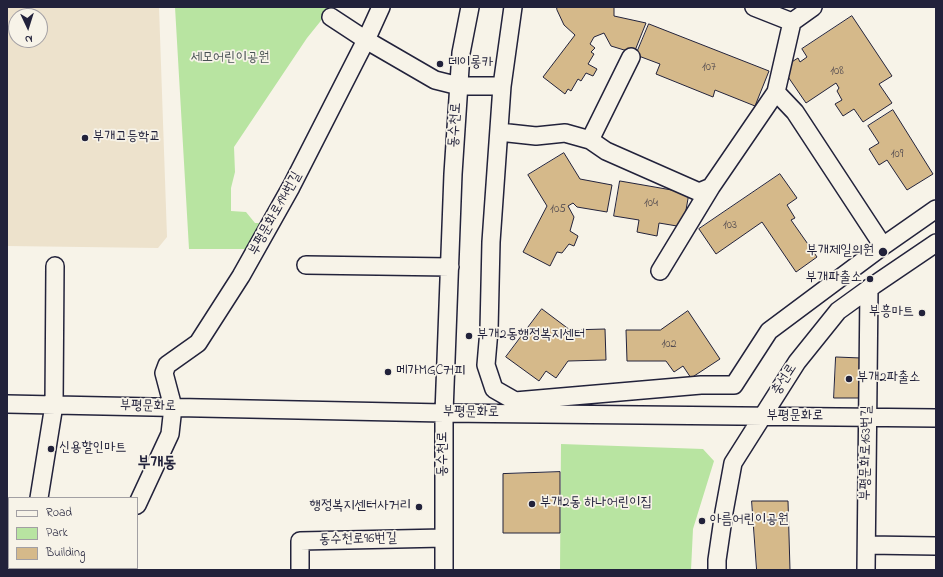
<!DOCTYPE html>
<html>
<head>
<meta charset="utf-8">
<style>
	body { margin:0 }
	#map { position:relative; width:943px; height:577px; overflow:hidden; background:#f7f3e8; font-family:"Indie Flower",sans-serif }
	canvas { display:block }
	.frame { position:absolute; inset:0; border:8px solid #22223b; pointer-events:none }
	.legend { position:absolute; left:8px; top:497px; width:130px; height:72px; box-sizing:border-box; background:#f7f3e8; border:1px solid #a29fa3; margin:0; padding:5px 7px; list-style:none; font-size:12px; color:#22223b }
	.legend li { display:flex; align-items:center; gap:8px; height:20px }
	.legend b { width:20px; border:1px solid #a29fa3 }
	.north { position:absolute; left:8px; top:8px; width:40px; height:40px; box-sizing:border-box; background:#f7f3e8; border:1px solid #a29fa3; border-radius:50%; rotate:176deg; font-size:11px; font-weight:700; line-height:16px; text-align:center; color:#22223b }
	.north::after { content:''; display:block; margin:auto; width:14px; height:18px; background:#22223b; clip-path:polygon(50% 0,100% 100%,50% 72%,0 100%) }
</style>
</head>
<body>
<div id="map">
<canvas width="943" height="577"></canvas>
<div class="frame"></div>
<ul class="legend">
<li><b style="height:5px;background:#f7f3e8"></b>Road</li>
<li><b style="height:11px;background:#b8e4a1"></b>Park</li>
<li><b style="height:11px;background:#d5b98a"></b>Building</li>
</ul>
<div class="north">N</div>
</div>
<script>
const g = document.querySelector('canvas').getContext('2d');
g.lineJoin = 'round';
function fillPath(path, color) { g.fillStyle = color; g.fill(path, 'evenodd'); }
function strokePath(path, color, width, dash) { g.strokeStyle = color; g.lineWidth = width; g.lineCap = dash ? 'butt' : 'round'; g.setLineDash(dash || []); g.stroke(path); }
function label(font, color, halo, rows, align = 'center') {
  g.font = font + ' "Indie Flower","Poor Story",sans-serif'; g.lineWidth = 3.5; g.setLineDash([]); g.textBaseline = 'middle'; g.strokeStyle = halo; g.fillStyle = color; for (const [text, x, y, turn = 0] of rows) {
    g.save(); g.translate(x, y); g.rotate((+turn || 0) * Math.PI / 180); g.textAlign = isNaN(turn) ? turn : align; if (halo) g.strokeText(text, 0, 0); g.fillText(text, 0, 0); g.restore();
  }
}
fillPath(new Path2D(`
	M7 7H159L167 237 158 248 7 246ZM16 16H40V40H16Z
	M40 568H126V570H40Z`), '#ede2cc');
fillPath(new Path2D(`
	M175 7H332L307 38 234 147 235 172 231 188V211L246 212 255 223H265L250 249H189Z
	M561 444 703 449 714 461 693 529 691 570H560Z`), '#b8e4a1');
const building = new Path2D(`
	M557 7H614V16L646 23 634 53 611 46 604 33 594 37 590 44 595 48 591 52 594 54 588 64 597 69 593 76 586 73 581 81 578 79 571 91 568 89 565 94 543 77 575 35 564 25 557 10Z
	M852 16 892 76 879 84 892 103 863 122 854 109 843 116 835 104 842 100 837 91 839 88 836 83 806 103 782 68 798 58 800 62 807 57 802 49Z
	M649 24 769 71 755 106 715 90 713 97 656 74 660 64 636 55Z
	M893 110 933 174 907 190 887 160 879 165 869 149 879 143 868 126Z
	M564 153 580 179 612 185 607 212 577 207 573 203 568 206 574 217 570 231 578 236 574 246 569 244 562 253 557 252 550 266 523 252 547 206 528 175Z
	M780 174 797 198 787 205 795 218 791 220 817 257 796 272 762 222 716 254 699 229Z
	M620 181 689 193 683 227 659 223 657 236 637 232 639 220 614 216Z
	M542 309 570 330 605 329 606 360 568 361 556 378 546 371 539 381 506 357Z
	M688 311 720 359 691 378 683 366 674 372 666 361H627L626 330H660Z
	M836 357 861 358V398H834Z
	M560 472V533H503V474Z
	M752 501H788L790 570H757Z
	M49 568H99L98 570H49Z`);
fillPath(building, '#d5b98a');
strokePath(building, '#22223b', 1);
const minor = new Path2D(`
	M754 7 792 22 776 92
	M331 17 366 40 435 80 459 86H502L491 242 489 330 486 365 494 389 515 401 701 385H734L769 331 883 246 936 209
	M792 22 813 7
	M631 57 590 140 606 151 699 192 711 187
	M502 86 513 7
	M499 132 536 136 565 133 590 140
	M306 265 450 267
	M660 271 711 187 776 92 795 112 883 246
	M7 404 444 413 936 418
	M39 498 54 405 55 266
	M137 505 170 434 173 407 164 373 167 365 198 343 241 276 291 187 366 40 381 7
	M867 545 936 546
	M28 570V568
	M300 570V541L444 538
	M444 570V413L453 174 461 53 470 7
	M717 570V560L724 512 733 463 797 362 838 311 874 285 936 243
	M866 570 869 288`);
strokePath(minor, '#22223b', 20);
strokePath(minor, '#f7f3e8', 17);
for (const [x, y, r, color] of [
	[440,64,4,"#22223b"],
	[85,138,4,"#22223b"],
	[883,252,5,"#22223b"],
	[870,279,4,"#22223b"],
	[922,313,4,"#22223b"],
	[469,336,4,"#22223b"],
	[388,372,4,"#22223b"],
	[849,379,4,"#22223b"],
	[51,449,4,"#22223b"],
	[532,504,4,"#22223b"],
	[419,507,4,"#22223b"],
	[702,521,4,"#22223b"]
]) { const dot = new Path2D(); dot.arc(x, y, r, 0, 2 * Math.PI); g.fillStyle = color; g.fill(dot); strokePath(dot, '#f7f3e8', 1.5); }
label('12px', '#4f484f', null, [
	["107",709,68],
	["108",837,72],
	["109",897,155],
	["104",651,204],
	["105",558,210],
	["103",730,226],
	["102",669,345]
]);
label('14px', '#485254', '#f7f3e8', [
	["세모어린이공원",230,59]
]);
label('14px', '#22223b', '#f7f3e8', [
	["데이롱카",448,64],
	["부개고등학교",93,138],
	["부개제일의원",874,252,"right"],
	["부개파출소",862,279,"right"],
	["부흥마트",914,313,"right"],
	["부개2동행정복지센터",477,336],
	["메가MGC커피",396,372],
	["부개2파출소",857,379],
	["신용할인마트",59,449],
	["부개2동 하나어린이집",540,504],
	["행정복지센터사거리",411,507,"right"],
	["아름어린이공원",710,521]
], 'left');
label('14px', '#22223b', '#f7f3e8', [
	["동수천로",456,125,-86],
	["부평문화로194번길",276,214,-61],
	["충선로",785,380,-57],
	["부평문화로",148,407,1],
	["부평문화로",471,413,1],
	["부평문화로",795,417],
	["부평문화로163번길",867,453,-89],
	["동수천로",444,454,-90],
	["동수천로96번길",358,540,-1]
]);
label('bold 16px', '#22223b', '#f7f3e8', [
	["부개동",157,464]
]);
</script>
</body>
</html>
